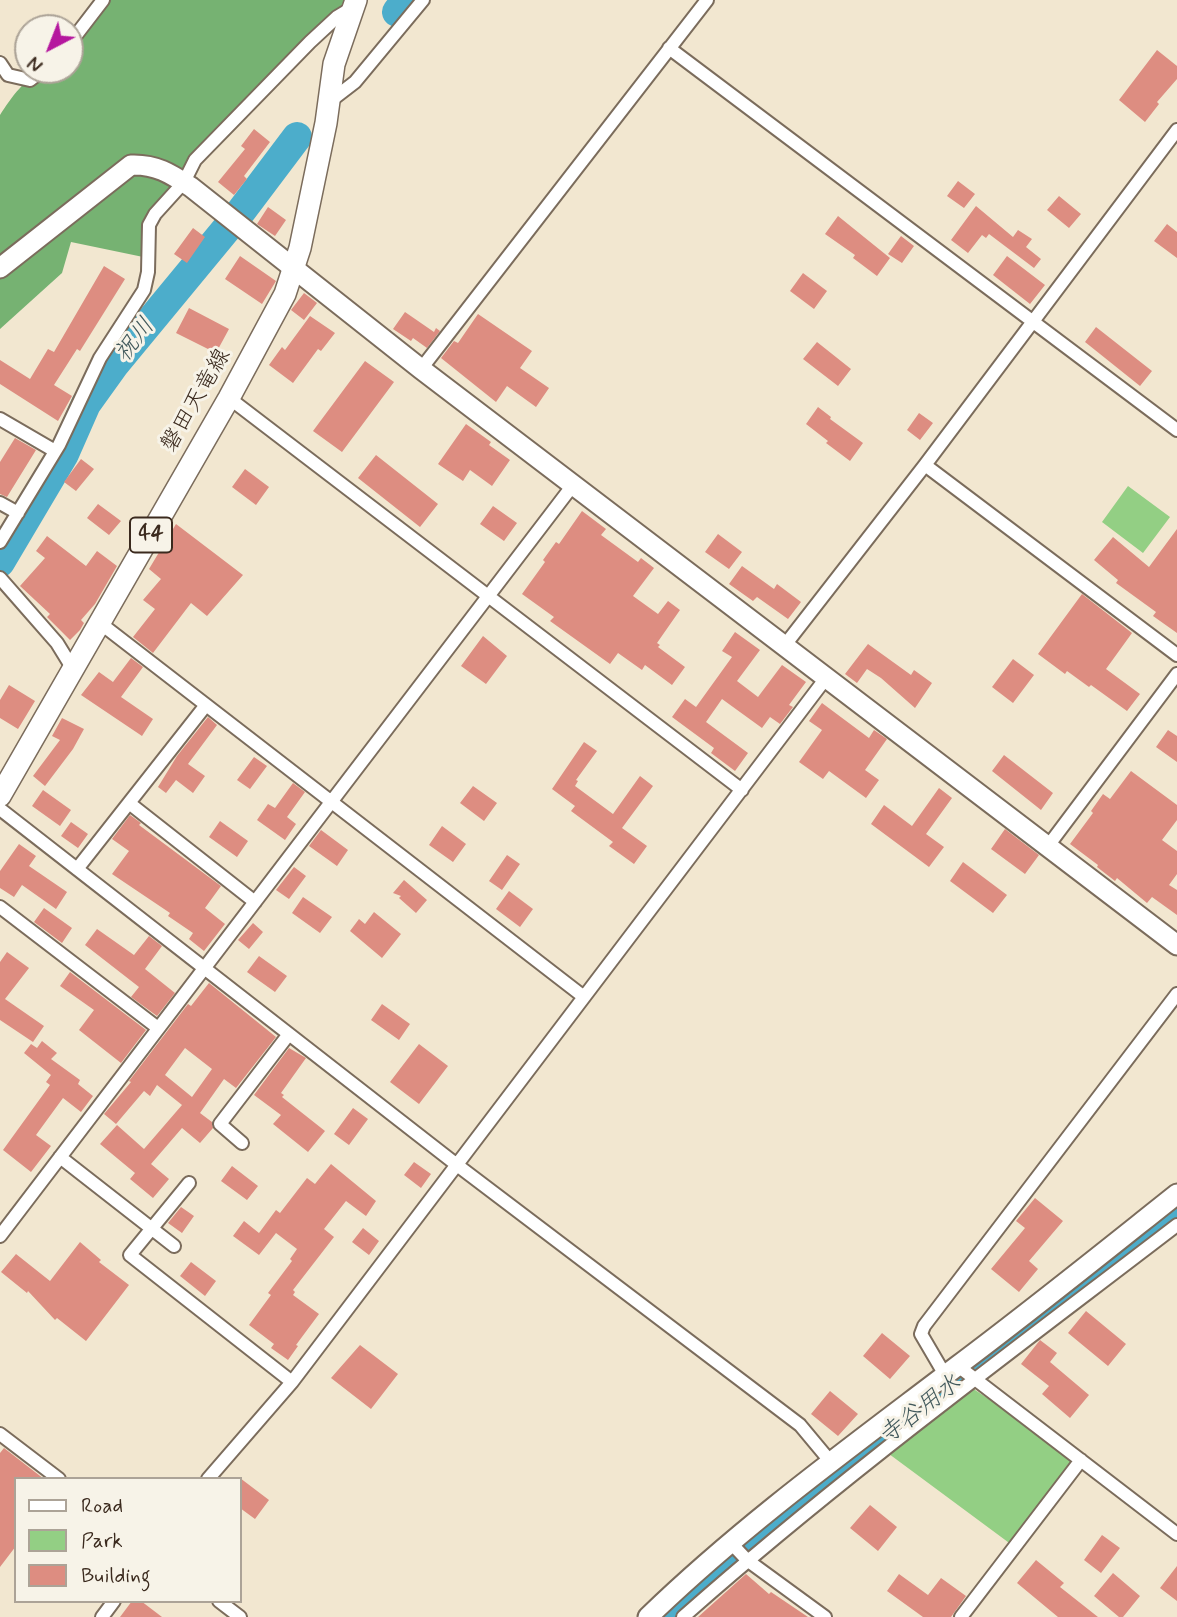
<!DOCTYPE html>
<html>
<head>
<meta charset="utf-8">
<style>
	body { margin:0 }
	#map { position:relative; width:1177px; height:1617px; overflow:hidden; background:#f2e7d0; font-family:Mynerve,sans-serif }
	canvas { display:block }
	.legend { position:absolute; left:14px; top:1477px; width:228px; height:126px; box-sizing:border-box; background:#f7f3e8; border:2px solid #aca397; margin:0; padding:9px 12px; list-style:none; font-size:21px; color:#3b2a1e }
	.legend li { display:flex; align-items:center; gap:14px; height:35px }
	.legend b { width:35px; border:2px solid #aca397 }
	.north { position:absolute; left:14px; top:14px; width:70px; height:70px; box-sizing:border-box; background:#f7f3e8; border:2px solid #aca397; border-radius:50%; rotate:222deg; font-size:19px; font-weight:700; line-height:28px; text-align:center; color:#3b2a1e }
	.north::after { content:''; display:block; margin:auto; width:24px; height:32px; background:#b5179e; clip-path:polygon(50% 0,100% 100%,50% 72%,0 100%) }
</style>
</head>
<body>
<div id="map">
<canvas width="1177" height="1617"></canvas>
<ul class="legend">
<li><b style="height:9px;background:#fff"></b>Road</li>
<li><b style="height:19px;background:#93cf84"></b>Park</li>
<li><b style="height:19px;background:#dd8d81"></b>Building</li>
</ul>
<div class="north">N</div>
</div>
<script>
const g = document.querySelector('canvas').getContext('2d');
g.lineJoin = 'round';
function fillPath(path, color) { g.fillStyle = color; g.fill(path, 'evenodd'); }
function strokePath(path, color, width, dash) { g.strokeStyle = color; g.lineWidth = width; g.lineCap = dash ? 'butt' : 'round'; g.setLineDash(dash || []); g.stroke(path); }
function label(font, color, halo, rows, align = 'center') {
  g.font = font + ' Mynerve,"Klee One",sans-serif'; g.lineWidth = 6; g.setLineDash([]); g.textBaseline = 'middle'; g.strokeStyle = halo; g.fillStyle = color; for (const [text, x, y, turn = 0] of rows) {
    g.save(); g.translate(x, y); g.rotate((+turn || 0) * Math.PI / 180); g.textAlign = isNaN(turn) ? turn : align; if (halo) g.strokeText(text, 0, 0); g.fillText(text, 0, 0); g.restore();
  }
}
fillPath(new Path2D(`
	M1128 486 1170 517 1143 553 1102 522Z
	M1177 1194V1223L969 1386 1081 1460 1016 1548 885 1451 689 1617H650Z`), '#93cf84');
fillPath(new Path2D(`
	M103 0H357L352 8 184 182 149 225 148 258 71 242 62 273 0 329V115C11 98 26 76 46 70 53 68 63 70 70 70V49Z`), '#76b272');
strokePath(new Path2D(`
	M397 12 406 0
	M0 562 64 454 86 404 114 365 242 210 297 137
	M672 1617 755 1540 961 1376 1177 1212`), '#4cadcb', 30);
fillPath(new Path2D(`
	M1157 50 1177 66V79L1157 102 1159 104 1145 122 1119 100Z
	M254 129 270 142 244 176 247 179 234 195 218 182 245 149 241 146Z
	M958 181 975 194 964 208 947 196Z
	M1059 196 1081 214 1069 228 1047 210Z
	M976 206 1013 237 1018 230 1032 239 1026 247 1041 259 1034 268 989 234 986 238 982 235 968 253 951 240Z
	M268 207 286 220 275 236 257 224Z
	M838 216 890 258 877 276 853 258 855 255 825 234Z
	M1167 224 1177 232V258L1154 241Z
	M193 228 205 237 187 263 174 254Z
	M901 236 914 246 902 263 888 254Z
	M240 256 276 281 262 304 225 279Z
	M1007 256 1045 285 1030 304 993 275Z
	M104 266 125 279 80 351 77 349 54 385 72 396 58 421 0 384V360L30 379 48 349 54 352Z
	M803 273 827 291 814 309 790 291Z
	M304 293 317 303 304 320 291 310Z
	M189 308 229 329 216 353 176 333Z
	M405 312 434 332 436 328 440 331 427 348 413 338 411 341 393 329Z
	M478 314 532 351 520 368 549 388 536 407 507 386 496 402 441 358 454 341 458 343Z
	M310 316 335 333 321 351 318 349 293 383 269 365 282 347 285 350Z
	M1096 327 1152 371 1140 386 1085 342Z
	M817 342 851 369 838 386 803 359Z
	M365 361 394 382 342 452 313 431Z
	M818 407 831 417 830 419 863 443 850 461 826 443 828 441 806 424Z
	M919 413 933 423 920 440 907 430Z
	M466 424 491 442 489 445 510 460 492 486 470 470 463 481 438 464Z
	M15 438 36 450 7 497 0 494V462Z
	M376 455 438 504 420 527 358 478Z
	M81 459 94 469 76 491 64 482Z
	M245 469 269 487 256 505 232 487Z
	M98 504 121 521 109 535 87 518Z
	M493 506 517 523 504 541 480 524Z
	M582 511 606 529 601 535 638 562 641 558 654 568 633 596 658 614 668 601 680 610 657 643 660 645 658 647 685 667 672 685 645 665 642 670 618 653 610 664 550 621 554 617 522 594 545 562 543 560 556 542 559 544Z
	M176 524 243 575 207 616 191 603 153 653 133 637 155 609 143 600 161 579 149 569Z
	M1177 529V633L1153 616 1156 612 1116 583 1118 580 1094 560 1113 537 1149 567Z
	M718 534 742 552 729 569 705 552Z
	M47 536 86 566 97 551 117 566 95 604 81 620 84 623 80 630 70 640 47 617 50 614 20 586 45 558 36 551Z
	M742 566 774 589 777 584 801 602 788 619 757 597 753 601 729 584Z
	M1082 594 1132 633 1106 669 1140 694 1127 711 1091 685 1089 687 1067 671 1065 674 1038 654Z
	M735 632 760 650 737 681 758 697 782 665 806 682 789 705 793 707 780 724 770 717 762 728 722 699 706 722 748 753 735 771 711 753 714 748 672 717 685 699 696 707 732 657 722 651Z
	M483 636 507 656 486 684 461 666Z
	M868 644 911 675 914 670 932 683 915 708 881 678 867 669 857 683 845 674Z
	M131 658 143 667 121 697 153 719 142 736 81 695 99 672 113 682Z
	M1013 659 1034 675 1013 703 992 687Z
	M9 685 35 701 18 729 0 718V700Z
	M822 703 869 738 874 730 887 739 865 770 879 780 866 798 829 771 823 779 799 762 822 730 809 721Z
	M208 717 217 725 188 764 205 776 193 793 176 780 166 793 158 787 177 756Z
	M62 718 84 729 73 749 45 786 33 776 60 740 52 736Z
	M1168 730 1177 736V762L1156 747Z
	M584 742 597 751 576 780 578 781 575 786 613 814 640 776 653 786 622 828 647 846 634 864 609 846 613 842 571 811 575 806 552 789Z
	M1004 755 1053 793 1041 810 992 771Z
	M254 757 267 766 250 789 237 780Z
	M1131 771 1177 805V820L1162 840 1177 851V874L1169 885 1177 890V915L1152 897 1147 903 1117 878 1115 881 1097 867 1098 865 1070 844 1093 813 1091 811 1103 794 1110 799Z
	M293 783 305 792 287 817 296 824 285 840 257 820 268 804 275 808Z
	M473 786 497 803 484 821 460 803Z
	M939 788 952 798 926 834 944 847 929 867 871 824 884 805 912 826Z
	M43 790 71 810 60 826 32 806Z
	M130 815 141 823 139 825 221 886 205 908 225 924 204 951 189 939 193 933 168 916 170 913 112 874 129 851 112 839Z
	M220 821 248 841 237 857 209 837Z
	M71 822 88 834 78 848 61 836Z
	M442 826 466 844 453 862 429 845Z
	M1005 829 1039 855 1025 874 991 849Z
	M321 830 348 850 337 866 309 846Z
	M19 844 36 856 29 866 67 892 56 909 22 885 14 897 0 888V871Z
	M507 855 520 864 502 890 489 881Z
	M963 862 1007 895 993 913 950 881Z
	M294 867 306 876 289 899 276 890Z
	M404 880 427 900 416 913 399 898 401 896 393 893Z
	M509 891 533 909 520 927 496 909Z
	M303 897 332 917 320 933 292 913Z
	M44 908 72 928 62 943 34 922Z
	M374 912 401 934 382 958 350 931 359 919 365 924Z
	M253 923 263 932 249 949 238 940Z
	M97 929 134 955 149 936 162 946 145 969 175 993 157 1016 131 997 139 987 85 945Z
	M7 952 29 968 5 999 44 1026 33 1042 0 1020V962Z
	M259 956 287 976 275 992 247 972Z
	M70 972 146 1030 121 1063 79 1030 94 1010 60 986Z
	M209 983 276 1037 236 1088 224 1079 200 1113 212 1122 213 1128 200 1143 182 1128 151 1164 169 1179 153 1198 130 1179 135 1173 100 1144 117 1125 144 1149 182 1105 157 1085 150 1096 144 1091 116 1124 104 1114 131 1082 129 1081 188 1004 191 1006ZM185 1048 212 1069 192 1097 165 1075Z
	M382 1004 410 1024 399 1040 371 1020Z
	M42 1041 57 1053 51 1059 80 1080 78 1084 93 1096 81 1112 63 1098 36 1135 51 1146 31 1172 3 1150 50 1085 46 1082 51 1075 24 1053 31 1044 37 1048Z
	M419 1044 448 1066 419 1104 390 1082Z
	M289 1048 306 1058 281 1093 284 1095 282 1097 325 1131 308 1152 273 1124 281 1115 254 1095Z
	M353 1108 368 1119 349 1145 334 1134Z
	M414 1162 431 1174 421 1188 404 1175Z
	M331 1164 376 1201 366 1216 346 1201 324 1229 334 1237 293 1290 295 1292 293 1295 319 1314 296 1345 298 1346 288 1360 271 1348 274 1344 249 1325 271 1295 268 1293 292 1261 290 1259 297 1249 276 1233 259 1255 233 1236 244 1221 259 1233 276 1210 280 1213 307 1178 315 1184Z
	M232 1166 258 1186 247 1200 221 1181Z
	M1035 1198 1063 1221 1029 1261 1038 1269 1019 1292 991 1269 1025 1228 1016 1221Z
	M181 1207 194 1216 182 1233 168 1223Z
	M363 1228 379 1241 369 1255 352 1242Z
	M80 1242 101 1260 99 1262 129 1285 86 1341 57 1318 55 1320 28 1291 27 1293 1 1272 16 1254 50 1281Z
	M191 1262 216 1281 205 1296 180 1276Z
	M1086 1311 1126 1344 1108 1366 1068 1333Z
	M882 1333 910 1356 890 1379 863 1356Z
	M1040 1340 1057 1353 1050 1362 1089 1395 1070 1418 1042 1394 1049 1386 1021 1364Z
	M360 1345 398 1374 371 1409 331 1378Z
	M830 1391 858 1414 838 1436 811 1414Z
	M4 1448 44 1479H16V1546L0 1567V1453Z
	M240 1478 269 1500 255 1519 240 1508Z
	M870 1505 897 1527 878 1551 850 1528Z
	M1102 1535 1120 1548 1101 1573 1084 1560Z
	M1036 1560 1064 1583 1060 1587 1098 1617H1058L1017 1583Z
	M1177 1566V1601L1160 1588Z
	M1113 1573 1140 1596 1123 1617H1119L1094 1596Z
	M746 1574 769 1594 771 1592 808 1617H698Z
	M899 1574 928 1595 941 1578 966 1596 951 1617H923L887 1591Z
	M132 1601H141L162 1617H120Z`), '#dd8d81');
const street = new Path2D(`
	M70 43 103 0
	M669 48 1177 430
	M0 63 8 75 30 80 43 70
	M329 102 355 82 423 0
	M421 369 707 0
	M229 398 742 790
	M0 419 55 451
	M925 465 1177 655
	M0 503 18 513
	M0 542 59 445 100 358 144 290 148 272 149 225 155 214 184 182 195 160 310 42 337 17 352 8
	M0 578 57 643 73 669
	M100 623 584 997
	M785 645 925 465 1177 130
	M129 803 255 902
	M0 809 457 1165 800 1425 830 1461
	M1048 846 1177 674
	M77 869 206 705
	M0 907 158 1028
	M242 1143 220 1124 289 1034
	M60 1157 174 1246
	M189 1183 130 1255 292 1382
	M0 1236 573 485
	M958 1366 1177 1534
	M945 1375 921 1334 924 1326 1177 994
	M0 1434 59 1479
	M208 1479 292 1382 826 678
	M731 1543 747 1560 825 1617
	M219 1601 240 1617
	M102 1617 114 1601
	M683 1617C840 1478 1010 1353 1177 1225
	M961 1617 1081 1460`);
const secondary = new Path2D(`
	M0 268 131 165C156 164 171 174 191 187L421 369 1177 945
	M648 1617C743 1525 851 1447 956 1367 1031 1311 1104 1252 1177 1194`);
const primary = new Path2D(`
	M0 796 229 398 285 294 300 248 326 123 334 64 356 0`);
strokePath(street, '#7b6c5c', 16);
strokePath(secondary, '#7b6c5c', 23);
strokePath(primary, '#7b6c5c', 24);
strokePath(street, '#fff', 12);
strokePath(secondary, '#fff', 19);
strokePath(primary, '#fff', 21);
for (const [x, y, w] of [
	[151,535,42]
]) { const box = new Path2D(); box.roundRect(x - w / 2, y - 17.5, w, 35, 5); g.fillStyle = '#f7f3e8'; g.fill(box); strokePath(box, '#3b2a1e', 2); }
label('bold 21px', '#3b2a1e', null, [
	["44",151,535]
]);
label('23px', '#3b2a1e', '#f7f3e8', [
	["磐田天竜線",197,401,-60]
]);
label('italic 24px', '#41585b', '#f7f3e8', [
	["祝川",136,341,-52],
	["寺谷用水",921,1411,-38]
]);
</script>
</body>
</html>
